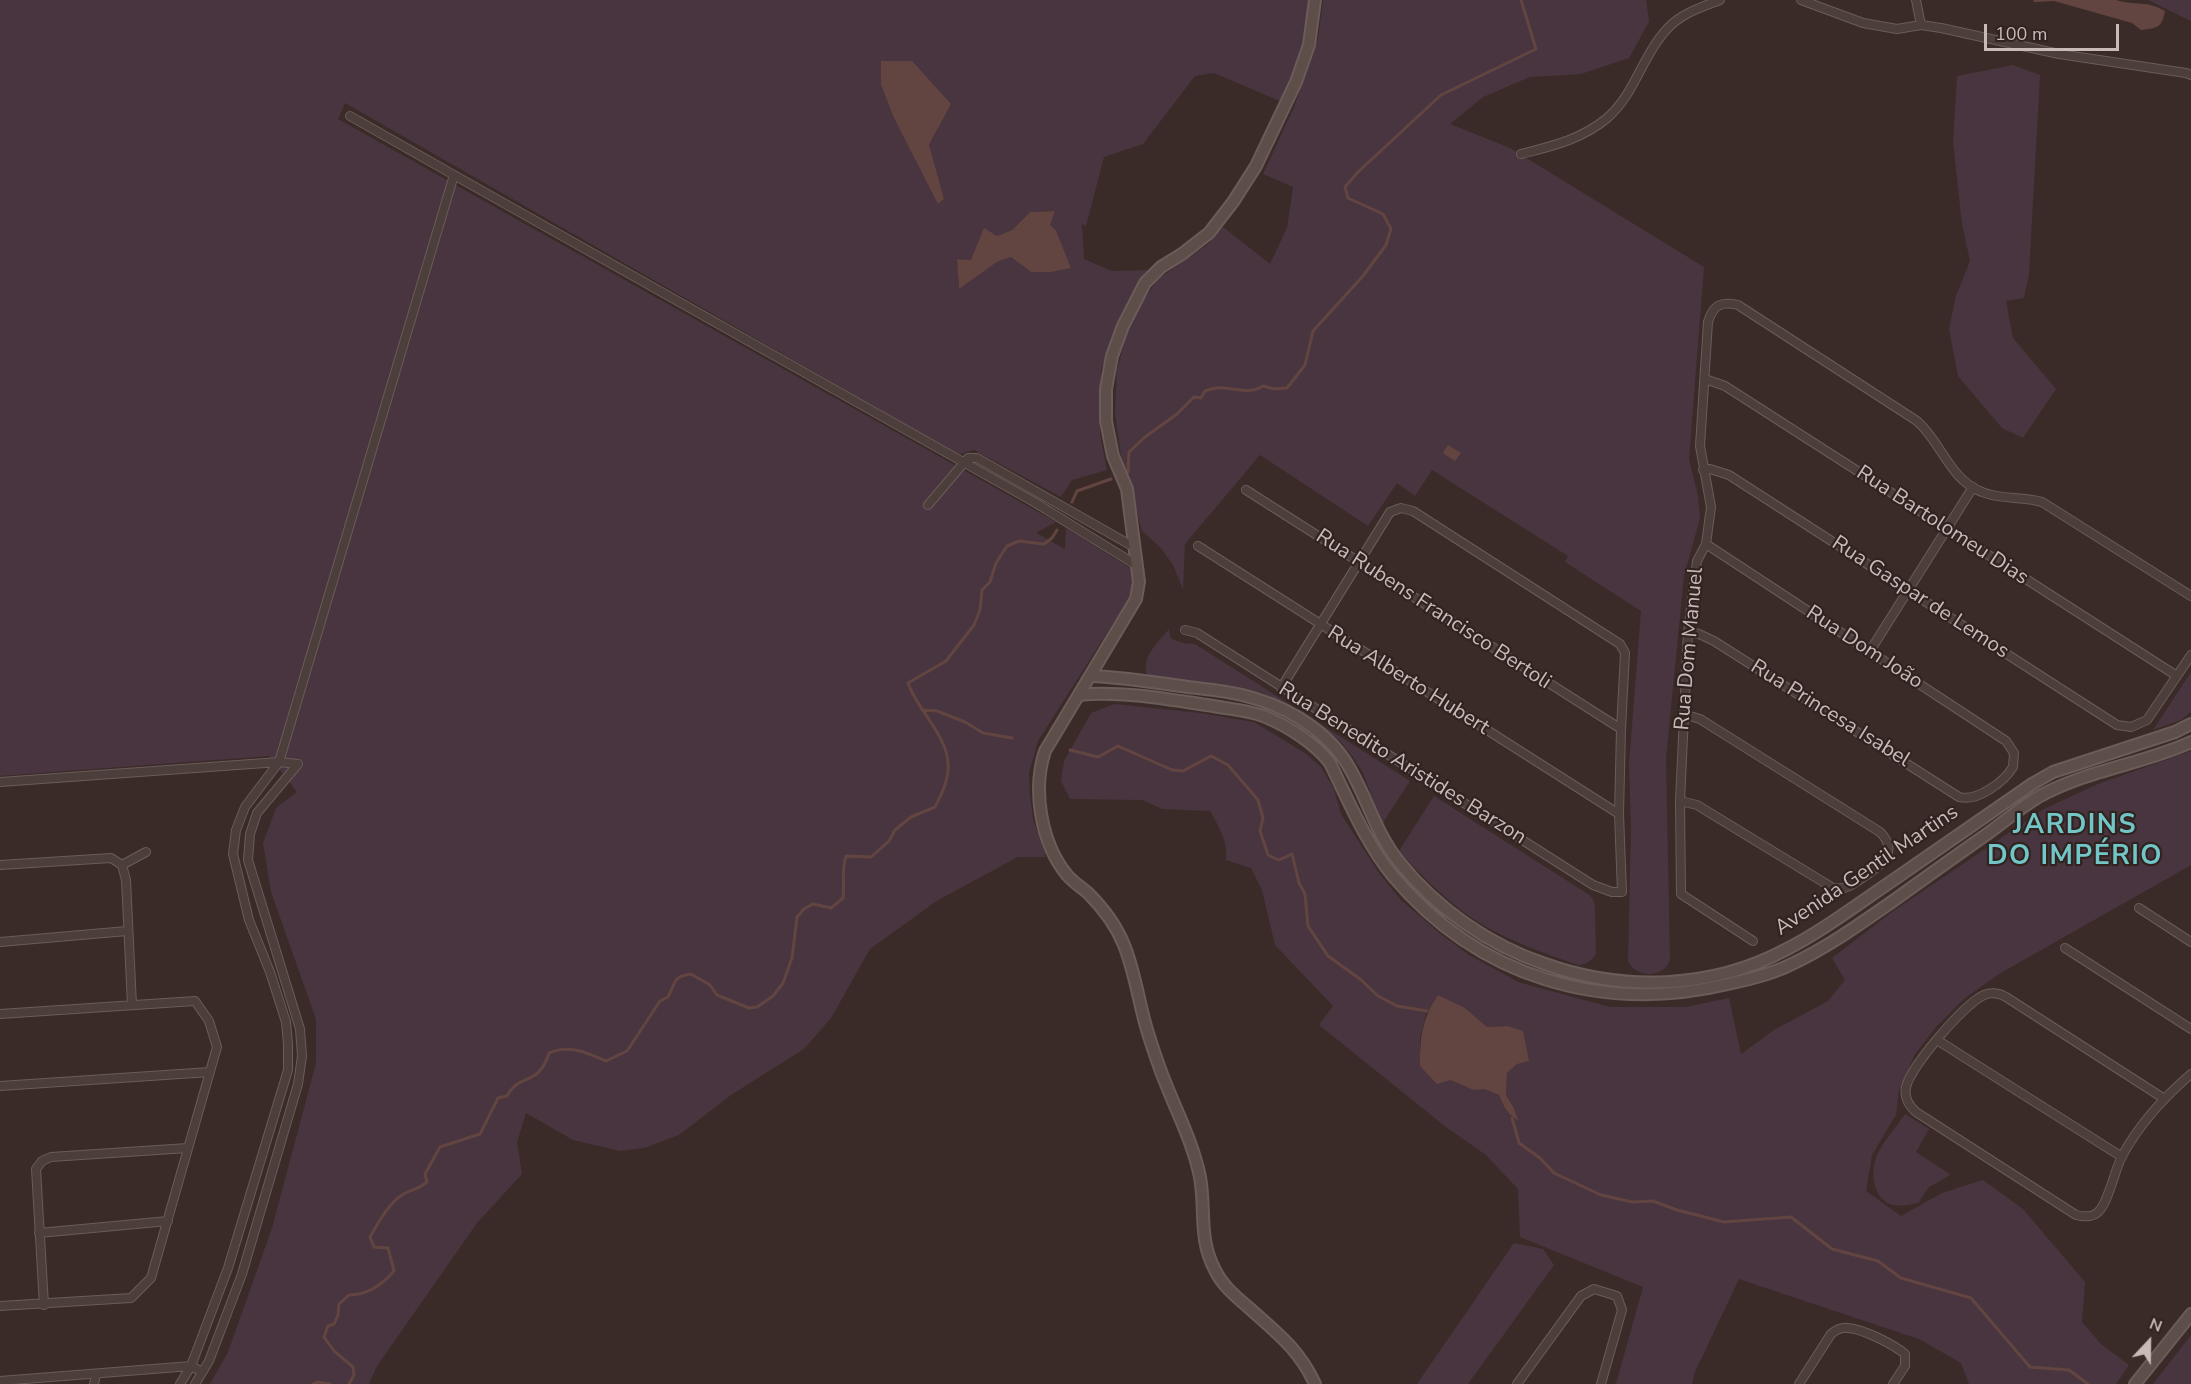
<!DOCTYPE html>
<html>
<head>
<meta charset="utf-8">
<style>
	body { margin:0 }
	#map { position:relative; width:2191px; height:1384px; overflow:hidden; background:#3b2b28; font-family:"Nunito Sans",sans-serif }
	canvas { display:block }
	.north { position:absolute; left:2119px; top:1312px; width:60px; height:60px; -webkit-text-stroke:4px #312320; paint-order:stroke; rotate:22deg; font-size:16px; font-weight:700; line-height:24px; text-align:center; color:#c7bab7 }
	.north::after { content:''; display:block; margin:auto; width:21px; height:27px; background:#c7bab7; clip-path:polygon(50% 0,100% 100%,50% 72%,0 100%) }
	.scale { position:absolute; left:1984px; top:24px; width:135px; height:27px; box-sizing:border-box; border:3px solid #c7bab7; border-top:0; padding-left:8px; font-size:18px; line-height:21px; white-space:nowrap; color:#c7bab7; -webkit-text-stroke:4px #312320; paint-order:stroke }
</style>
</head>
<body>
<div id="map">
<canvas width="2191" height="1384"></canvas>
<div class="north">N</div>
<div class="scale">100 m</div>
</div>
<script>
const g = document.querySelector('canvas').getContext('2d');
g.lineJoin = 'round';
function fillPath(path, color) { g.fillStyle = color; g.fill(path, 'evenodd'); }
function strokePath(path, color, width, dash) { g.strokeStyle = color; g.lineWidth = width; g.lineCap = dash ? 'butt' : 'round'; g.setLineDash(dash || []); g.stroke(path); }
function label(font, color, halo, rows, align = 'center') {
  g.font = font + ' "Nunito Sans",sans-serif'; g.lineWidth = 4.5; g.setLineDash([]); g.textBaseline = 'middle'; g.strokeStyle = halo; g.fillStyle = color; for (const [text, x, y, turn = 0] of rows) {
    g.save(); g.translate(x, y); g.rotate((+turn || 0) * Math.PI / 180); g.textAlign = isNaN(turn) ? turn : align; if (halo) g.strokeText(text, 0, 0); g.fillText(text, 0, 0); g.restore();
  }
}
fillPath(new Path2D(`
	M0 0H1311L1307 33 1282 102 1214 73 1195 76 1143 144 1104 157 1086 226 1082 224 1084 259 1112 271 1150 270 1134 291 1120 317 1101 370 1100 434 1107 470 1072 480 1061 497 974 450 960 454 950 450 345 103 338 119 1056 522 1036 533 1065 549 1066 528 1130 568 1134 581 1133 592 1038 741 1029 773 1030 795 1033 819 1046 857H1018L938 900 870 949 831 1018 804 1049 731 1095 679 1135 644 1148 620 1151 573 1140 526 1113 517 1142 522 1174 477 1223 377 1366 369 1384H210L228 1352 272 1228 316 1063V1019L271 892 263 843 276 808 297 792 269 756 0 776ZM881 85 938 129 929 145 899 126 893 116ZM1054 211 1050 225 1071 267 1031 272 1011 257 997 262 959 288 957 259 971 260 997 236 1012 230 1030 212Z
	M1323 0H1646L1649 22 1629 58 1581 74 1530 77 1483 97 1450 124 1510 148 1704 267 1689 459 1698 496 1700 518 1684 576 1666 758 1670 960C1664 979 1634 978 1628 960L1631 828 1629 764 1641 611 1565 562 1568 556 1432 470 1415 496 1397 483 1368 526 1260 455 1185 544 1183 589 1173 565 1160 547 1142 531 1121 456 1115 413 1117 370 1128 329 1143 301 1158 279 1207 245 1223 227 1270 264 1287 228 1293 187 1263 174 1294 107 1318 39Z
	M2148 0H2191V21Z
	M2013 65 2040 75 2029 274 2024 298 2006 301 2013 338 2056 389 2023 438 2002 428 1958 376 1949 329 1956 296 1970 261 1962 224 1953 141 1957 76Z
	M1169 629 1170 637 1174 640 1184 643 1195 644 1410 781 1382 824 1363 773 1353 757 1341 742 1304 712 1260 692 1155 678 1147 674C1141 656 1159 642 1169 629Z
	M2191 672V712L2181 720 2153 730Z
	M1114 704 1201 713 1254 722 1305 753 1321 767 1334 789 1341 814 1379 873 1401 900 1442 935 1469 955 1518 982 1610 1007H1686L1729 998 1741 1054 1774 1030 1828 1001 1845 980 1832 958 1892 912 2044 809 2098 784 2191 751V865L1999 974 1965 998 1936 1027 1915 1054 1899 1091 1896 1115 1872 1155 1866 1191 1901 1216 1942 1193 1983 1180 2023 1209 2085 1282 2082 1322 2101 1344 2129 1365 2116 1384H1969L1961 1363 1919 1339 1739 1279 1695 1372 1692 1384H1616L1643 1287 1520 1237 1518 1189 1486 1155 1446 1127 1319 1025 1333 1006 1275 945 1262 890 1251 868 1226 860C1228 841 1219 827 1210 811L1162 809 1142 800 1070 799 1061 781 1064 761 1091 713ZM1465 1008 1487 1027 1507 1026 1517 1064 1507 1073 1506 1095 1514 1108 1517 1119C1507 1116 1503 1105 1499 1095L1484 1089 1466 1087 1420 1066V1039L1427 1011Z
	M1434 796 1588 894 1593 899 1595 907 1596 954C1591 961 1587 964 1578 965 1545 954 1513 942 1483 925 1451 906 1424 878 1399 851Z
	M1905 1114 1929 1129 1916 1152 1950 1174 1947 1177 1929 1187 1918 1203C1911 1204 1902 1207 1894 1205 1874 1202 1870 1174 1876 1158 1882 1142 1896 1128 1905 1114Z
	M1514 1243 1543 1249 1554 1265 1468 1384H1417Z
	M2191 1335V1384H2153Z`), '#49353f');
fillPath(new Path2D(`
	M2033 0H2116C2135 6 2147 0 2165 11 2162 28 2157 28 2141 30L2132 23 2054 1 2034 2Z
	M881 61H912L951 104 929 145 944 199 938 204 893 116 881 85Z
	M1055 211 1050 225 1056 231 1071 268 1051 272H1031L1011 257 997 262 959 289 957 259 971 260 984 228 997 236 1012 230 1030 212Z
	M1448 445 1461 453 1455 461 1443 453Z
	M1438 995 1465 1008 1487 1027 1507 1026 1523 1031 1529 1061 1517 1064 1507 1073 1506 1095 1514 1108 1518 1120C1507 1115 1503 1105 1499 1095L1484 1089 1474 1090 1450 1080 1437 1084 1420 1066C1420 1037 1422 1019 1438 995Z`), '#624540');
strokePath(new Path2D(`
	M1128 472 1129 452 1145 437 1177 414 1194 397 1201 398 1205 391C1211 389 1218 387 1224 388 1238 389 1251 394 1263 386L1274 389 1287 388 1305 365 1313 331 1363 276 1386 245 1391 229 1383 214 1348 198 1345 187 1358 172 1441 95 1536 49 1521 0
	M1072 502 1077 491 1111 479
	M922 710 937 711 965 722 983 733 1012 738
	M1070 750 1098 757 1118 746 1172 770 1183 771 1211 756 1228 765 1258 800 1263 818 1260 831 1268 855 1279 860 1292 854 1299 883 1305 894 1308 926 1328 956 1360 979 1378 996 1397 1006 1427 1011
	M1512 1118 1519 1143 1540 1158 1554 1173 1601 1195 1632 1202 1653 1201 1677 1210 1724 1222 1791 1217 1832 1249 1878 1261 1901 1278 1971 1298 2030 1367 2069 1370 2088 1384
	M313 1384 317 1382 330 1384
	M349 1384 354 1375 353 1367 334 1351 324 1337 328 1326 334 1324 338 1315 339 1304 349 1295C368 1295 382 1285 394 1271L388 1248 374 1247 370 1237C378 1223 388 1204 402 1195 410 1190 419 1189 427 1182L425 1174 440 1147 480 1134 498 1098 507 1096C521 1071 538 1088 549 1053 569 1044 588 1053 606 1061L627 1051 660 1001 668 997C676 982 672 977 691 974L710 985 717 995 749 1008 757 1007 773 996 783 983 792 958 797 917 804 909 813 904 831 908 843 898C845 882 841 872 846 856L871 857 889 841 895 830 911 817 935 807C939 799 944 790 946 781 958 743 919 715 908 683L946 661 974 625 980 610 982 590 990 582 996 563 1007 546 1019 541 1044 544 1052 538 1057 530`), '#624540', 3);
const street = new Path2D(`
	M1801 0 1863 23 1897 29 1921 25 1941 28 2059 54 2186 73 2191 75
	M1916 0 1921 25
	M350 116 454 175
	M1521 154C1552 146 1580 140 1606 119 1635 95 1642 55 1668 28 1682 13 1702 7 1720 0
	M1705 379 1725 386 2177 676
	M1703 470 1710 469 1729 475 2117 725 2131 727 2147 720 2191 655
	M1246 490 1621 729
	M928 505 968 458H977L1134 547
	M1198 546 1619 814
	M1185 630 1197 633 1593 885 1612 892H1622L1619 814 1621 729 1625 653 1620 644 1413 511 1401 508 1390 512 1281 688
	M1688 632 1699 634 1714 641 1959 797C1977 802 2004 782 2013 767L2014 753 2006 741 1706 544
	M1870 651 1973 487
	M0 782 279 762 298 764
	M1680 801 1697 805 1833 888C1847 891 1856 882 1868 874 1884 863 1898 850 1880 832L1700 719 1683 714
	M0 865 111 858 122 865 146 852
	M122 865 126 880 132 1005
	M2139 908 2191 942
	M1753 941 1681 894 1680 801 1688 632 1697 561 1706 544 1711 507 1700 446 1708 322C1713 305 1721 301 1738 305L1917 421C1942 443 1949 479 1982 492 2001 500 2022 496 2042 502L2191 596
	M0 942 127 931
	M2065 948 2191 1029
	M0 1014 195 1001 209 1021 217 1047 151 1278 131 1298 0 1306
	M1937 1040 2122 1157
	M0 1086 210 1072
	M2163 1098 2006 997C1999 993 1992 992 1984 995 1964 1004 1911 1066 1906 1087 1904 1097 1908 1105 1916 1112L2076 1215C2084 1217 2092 1218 2098 1212 2108 1204 2115 1169 2122 1156 2140 1123 2163 1098 2191 1074
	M39 1233 168 1221
	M44 1305 36 1169 42 1161 51 1157 188 1148
	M0 1381 191 1366 202 1372
	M94 1384 96 1375
	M180 1384 191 1366 228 1268 288 1070V1044L286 1022 270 972 249 920 233 854 236 830 245 807 279 762 454 175 1034 502 1138 566
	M195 1384 209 1361 242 1274 298 1084 302 1056 300 1029 248 860 250 834 257 813 298 764
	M1517 1384 1581 1296 1594 1289 1617 1296 1622 1310 1601 1384
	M1799 1384 1831 1334C1836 1330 1841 1327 1848 1328 1863 1329 1893 1344 1905 1354V1366L1893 1384`);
const secondary = new Path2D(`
	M1091 676C1121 677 1151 682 1181 686 1201 689 1222 690 1242 695 1281 704 1321 726 1344 759 1366 792 1374 832 1400 863 1437 909 1489 945 1545 964 1623 992 1712 989 1785 950 1822 931 1855 906 1889 883 1936 850 1984 817 2032 784L2053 772 2175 732 2191 724
	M1079 695C1118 690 1173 700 1213 706 1229 709 1247 710 1263 716 1286 725 1315 743 1330 763 1349 802 1366 843 1393 876 1478 977 1601 1014 1728 984 1750 979 1772 974 1792 964 1828 947 1860 924 1893 901 1925 878 1957 855 1990 832 2006 820 2023 806 2040 796 2087 770 2143 764 2191 742
	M1315 1384C1299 1349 1276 1332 1248 1307 1235 1296 1222 1285 1215 1270 1198 1238 1206 1210 1200 1177 1192 1138 1172 1103 1159 1066 1153 1049 1147 1032 1143 1015 1137 991 1133 967 1124 945 1116 925 1103 908 1088 893 1081 887 1073 882 1067 875 1041 843 1032 790 1045 751L1136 599 1139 582 1127 489 1113 456 1106 421V389L1112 356 1123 326 1145 283 1161 267 1182 254 1209 233 1233 202 1256 166 1296 82 1309 45 1315 0
	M2135 1384 2191 1314`);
strokePath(street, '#6a5c59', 10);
strokePath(secondary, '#6a5c59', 14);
strokePath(street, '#4c3e3b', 8);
strokePath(secondary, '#5e4e4a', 10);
label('21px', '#c7bab7', '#312320', [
	["Rua Bartolomeu Dias",1942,526,33],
	["Rua Gaspar de Lemos",1920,598,33],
	["Rua Rubens Francisco Bertoli",1433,610,33],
	["Rua Dom João",1864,648,33],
	["Rua Dom Manuel",1690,649,-85],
	["Rua Alberto Hubert",1408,681,32],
	["Rua Princesa Isabel",1830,714,32],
	["Rua Benedito Aristides Barzon",1402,764,32],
	["Avenida Gentil Martins",1867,871,-34]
]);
g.letterSpacing = '1.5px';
label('bold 27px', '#72c6c7', '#312320', [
	["JARDINS",2075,826],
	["DO IMPÉRIO",2075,857]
]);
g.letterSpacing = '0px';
</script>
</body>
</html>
